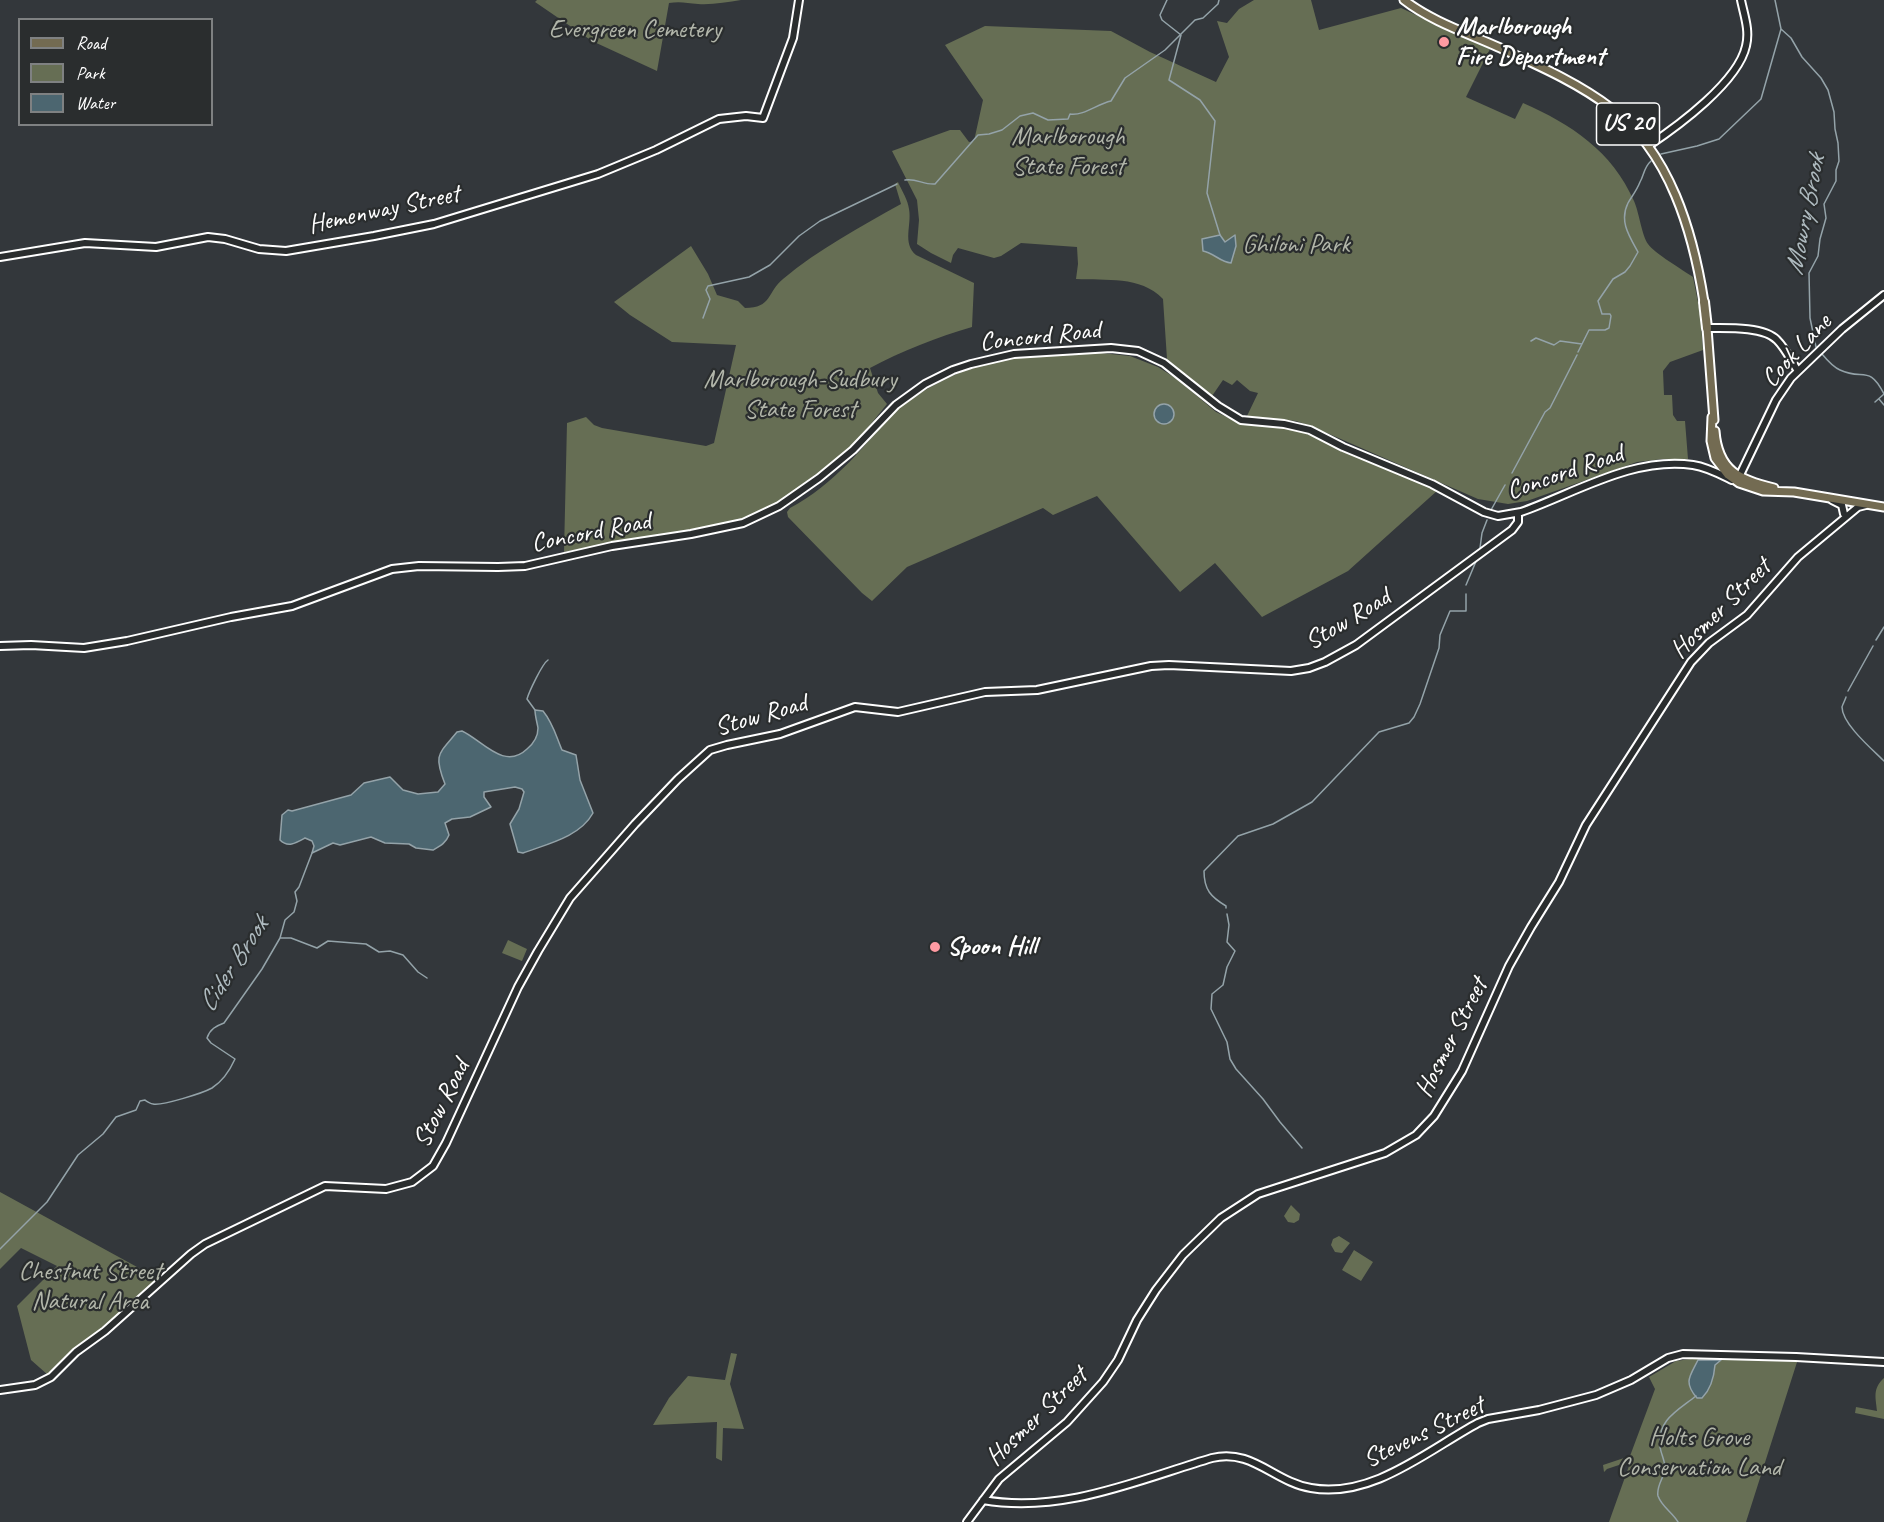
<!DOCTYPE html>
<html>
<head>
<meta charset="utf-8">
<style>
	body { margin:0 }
	#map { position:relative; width:1884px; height:1522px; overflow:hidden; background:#33373b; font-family:Caveat,sans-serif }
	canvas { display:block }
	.legend { position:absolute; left:18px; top:18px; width:195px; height:108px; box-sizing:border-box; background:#2a2d2e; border:2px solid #7f8182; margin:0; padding:8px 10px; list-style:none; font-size:18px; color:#fff }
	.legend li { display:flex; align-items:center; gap:12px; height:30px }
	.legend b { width:30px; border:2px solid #7f8182 }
</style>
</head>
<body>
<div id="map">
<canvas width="1884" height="1522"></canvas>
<ul class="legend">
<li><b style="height:8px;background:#736b52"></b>Road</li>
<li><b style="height:16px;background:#666e54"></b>Park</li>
<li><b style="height:16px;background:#4c6670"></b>Water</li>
</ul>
</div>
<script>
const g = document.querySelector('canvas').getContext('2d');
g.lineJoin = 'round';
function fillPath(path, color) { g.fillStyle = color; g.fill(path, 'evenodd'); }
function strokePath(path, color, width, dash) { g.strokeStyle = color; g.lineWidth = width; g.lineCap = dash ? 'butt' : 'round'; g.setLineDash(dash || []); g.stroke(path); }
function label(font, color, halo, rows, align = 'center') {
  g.font = font + ' Caveat,sans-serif'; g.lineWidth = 4.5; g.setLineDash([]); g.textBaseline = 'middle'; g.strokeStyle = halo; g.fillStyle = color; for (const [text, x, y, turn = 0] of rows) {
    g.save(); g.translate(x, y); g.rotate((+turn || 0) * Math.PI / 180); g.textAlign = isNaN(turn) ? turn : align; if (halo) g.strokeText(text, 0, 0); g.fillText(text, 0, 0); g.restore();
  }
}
fillPath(new Path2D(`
	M537 0H741C727 2 712 5 698 4 687 3 680 1 669 3L657 71 592 41 535 2Z
	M1254 0H1311L1319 30 1401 8 1490 49 1466 97 1515 119 1523 103C1571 124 1612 151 1634 201 1639 212 1642 236 1648 244 1654 253 1683 270 1693 277L1700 312 1703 350 1670 362 1663 371 1664 395H1672L1673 415 1677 421H1685L1688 459H1663L1637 462 1527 501 1508 504 1478 499 1311 426 1296 421 1247 416 1258 393 1250 391 1237 380 1232 385 1223 380 1212 396 1167 359 1163 299C1140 275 1106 281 1076 279L1078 264 1077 247 1021 243 1001 256 994 258 958 248 953 255 951 263 931 253 917 244 919 220 917 200 892 151 950 130H960L969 142 974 141 983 100 945 45 985 26 1111 31 1150 52 1216 82 1229 57 1217 21 1227 23 1239 9Z
	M898 182C902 191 908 200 909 209 912 225 902 243 916 255L974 283 972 327C937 337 902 351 870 368L878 393 887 404 845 456 777 505 726 527 611 543 564 552 567 423 586 417 594 425 602 428 706 446 714 443 736 345 672 342 630 315 614 302 691 246 708 274 717 295 738 301 745 308C772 308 767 292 783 279 819 249 860 227 901 204L895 184Z
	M1101 353 1130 356 1158 367 1177 379 1216 412 1240 423 1294 430 1307 434 1352 455 1438 490 1348 571 1262 617 1215 563 1180 592 1097 496 1053 515 1043 508 907 567 872 601 862 593 788 517 787 512 790 508C834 485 868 443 898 405L899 406C926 389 954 372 986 364 1023 354 1063 355 1101 353Z
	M508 940 527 949 522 961 502 953Z
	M0 1192 159 1279 48 1375 31 1360 17 1306 57 1266 21 1248 0 1269Z
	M1291 1205 1300 1214 1299 1220 1294 1223 1288 1222 1284 1216Z
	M1339 1236 1350 1243 1342 1253 1335 1252 1331 1245 1333 1239Z
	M1354 1250 1373 1262 1361 1281 1342 1270Z
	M731 1353 737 1354 730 1384 744 1429 723 1428 722 1461 716 1458 717 1422 653 1425 669 1398 688 1376 725 1380Z
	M1690 1359H1798L1746 1522H1609L1629 1466 1625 1463 1607 1469 1604 1472 1603 1465 1630 1456 1655 1389 1649 1377 1676 1361Z
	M1884 1378V1419L1855 1413 1856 1407 1877 1411C1876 1398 1872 1389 1884 1378Z`), '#666e54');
const water = new Path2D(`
	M1220 235 1225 242 1235 235 1236 246 1231 263C1220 262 1214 253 1203 251L1202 239Z
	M1154 414a10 10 0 1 1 20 0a10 10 0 1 1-20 0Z
	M535 710 543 711C553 723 556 736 562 750L576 755 580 780 593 813C580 837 547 844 523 853L518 852 510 824 519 809 524 792 522 789 515 787 484 792V797L491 807 470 817 452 819 445 823 449 835C446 843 440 846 433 850L416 848 409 844 385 843 371 837 340 845 333 843 312 853 314 846 312 841 305 838C296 843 288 848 280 840L282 815 288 810 292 811 351 795 364 783 390 777 403 790 418 794 438 792 445 784C433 754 439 754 457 732L462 731C482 740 504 771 527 749 533 744 538 736 538 728 537 722 535 716 535 710Z
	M1698 1360H1721L1715 1365C1714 1378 1711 1389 1702 1398H1697C1683 1382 1690 1376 1698 1360Z`);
fillPath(water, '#4c6670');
strokePath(water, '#94a3a9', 1.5);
strokePath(new Path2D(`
	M1167 0 1160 15 1162 20 1181 35 1169 80 1200 100 1215 121 1207 193 1220 235
	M1775 0 1781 29 1791 38 1802 57 1821 78 1828 90 1834 112 1835 129 1838 143 1839 161 1836 170V181L1824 204 1826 218 1820 239 1818 256 1809 273 1810 318 1816 347
	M1661 154 1697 146 1719 139 1761 99 1781 29
	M905 180C916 178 924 185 935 184L978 135 989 134 1002 130 1020 116 1033 113 1048 120 1068 119 1070 114C1084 116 1097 104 1111 101L1125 78 1165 50 1195 20 1203 18 1218 4 1219 0
	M703 318 710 299 706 290 708 286 749 277 770 265 799 236 820 221 897 184
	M1531 341 1536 338 1554 345 1560 341 1582 344
	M1578 352 1589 330H1605L1609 328 1611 316 1610 314H1602L1598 301 1613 279 1625 272 1630 266 1638 252C1629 236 1619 221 1628 203 1632 196 1637 190 1640 182 1644 175 1644 167 1651 161
	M1822 354C1827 360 1833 367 1840 370 1863 381 1869 364 1884 394L1875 402
	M1879 399 1884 405
	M1512 473 1545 412 1550 408 1577 355
	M1491 510 1505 485
	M1480 548 1482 533 1487 520
	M1466 585 1477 559
	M1876 640 1884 627
	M1848 691 1873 646
	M1846 697C1846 698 1842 706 1842 707 1842 724 1873 750 1884 761
	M535 710 527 699C529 692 542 664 548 660
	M1226 908V906C1211 897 1204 890 1204 871L1238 836 1273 824 1312 802 1379 732 1409 723 1414 717 1420 704 1439 648 1440 635 1450 611H1466V594
	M1227 914 1229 925 1227 942 1235 951 1227 967 1223 985 1212 994 1211 1009 1227 1042 1230 1059 1236 1069 1263 1099 1280 1122 1302 1148
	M280 938H291L317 948 328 941 366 944 379 952 390 951 403 955 418 972 427 978
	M0 1249 47 1202 78 1155 103 1134 116 1117 136 1110 140 1101 145 1100C146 1101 151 1104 153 1104 162 1106 203 1093 212 1088 223 1081 230 1070 235 1059L211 1043 207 1038C210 1029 216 1026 224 1023L262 969 280 938 285 920 294 912 297 901 295 892 299 887 312 853
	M1678 1522C1672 1512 1662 1507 1658 1496 1656 1487 1663 1479 1665 1470 1666 1463 1661 1454 1660 1447 1657 1420 1677 1411 1696 1396`), '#94a3a9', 1.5);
const secondary = new Path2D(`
	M1648 146C1678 126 1738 82 1746 46 1750 30 1744 15 1741 0
	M0 257 85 243 156 247 208 237 225 239 259 249 286 251 374 236 434 224 598 174 656 150 719 119 746 116 763 118 793 38 799 0
	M1707 328C1725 328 1764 326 1777 340 1786 349 1791 361 1798 371
	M1739 477 1776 400 1791 378 1842 329 1884 295
	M1832 500 1842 505 1844 514
	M0 646 31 645 84 648 127 641 231 617 292 606 392 569 419 566 498 567 525 566 612 546 691 534 743 523 779 506 819 478 853 450 896 405 925 384 953 370 971 364 1014 354 1111 348 1138 351 1164 363 1218 406 1241 420 1284 424 1310 430 1343 447 1432 484 1484 512 1498 516 1521 512C1575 493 1634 456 1693 465 1707 467 1720 474 1732 480
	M0 1390 35 1385 51 1377 76 1352 105 1331 191 1254 205 1244 325 1186 386 1189 412 1182 433 1166 446 1143 518 987 538 951 570 898 635 824 678 779 710 750 727 745 780 734 855 707 898 712 985 692 1037 690 1151 666 1169 665 1291 671 1309 668 1325 662 1356 645 1512 530 1518 522V513
	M983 1500C1063 1514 1138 1480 1212 1458 1252 1448 1274 1482 1311 1488 1372 1499 1428 1450 1478 1423L1488 1419 1539 1410 1596 1395 1631 1380 1668 1358 1683 1354 1796 1357 1884 1362
	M967 1522 999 1479 1067 1422 1103 1382 1118 1360 1137 1320 1156 1290 1183 1255 1221 1218 1258 1194 1385 1153 1416 1135 1434 1116 1462 1071 1509 966 1531 927 1559 882 1586 825 1691 662 1709 643 1747 615 1798 557 1858 507 1866 505`);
const primary = new Path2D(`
	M1404 0C1431 21 1467 33 1498 47 1537 65 1577 82 1611 108 1670 152 1693 232 1704 302
	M1707 328 1714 420
	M1712 417 1711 441 1715 458 1728 475 1739 483 1763 491 1794 492 1884 507
	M1715 431C1718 471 1740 480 1774 488`);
const highway = new Path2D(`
	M1704 302 1707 328`);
strokePath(secondary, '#fff', 10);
strokePath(primary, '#fff', 11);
strokePath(highway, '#fff', 12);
strokePath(secondary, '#2a2d2e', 6);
strokePath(primary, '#736b52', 7);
strokePath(highway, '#736b52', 8);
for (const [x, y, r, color] of [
	[1444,42,6,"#ff9aa2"],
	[935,947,6,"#ff9aa2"]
]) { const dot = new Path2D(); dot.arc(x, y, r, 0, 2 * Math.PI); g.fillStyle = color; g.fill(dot); strokePath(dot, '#2a2d2e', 2); }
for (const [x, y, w] of [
	[1628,124,63]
]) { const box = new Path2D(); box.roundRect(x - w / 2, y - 21, w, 42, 4.5); g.fillStyle = '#2a2d2e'; g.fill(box); strokePath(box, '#fff', 1.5); }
label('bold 24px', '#fff', null, [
	["US 20",1628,124]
]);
label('bold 26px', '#fff', '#2a2d2e', [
	["Marlborough",1456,27],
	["Fire Department",1456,57],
	["Spoon Hill",947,947]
], 'left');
label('26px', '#b2b6aa', '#2a2d2e', [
	["Evergreen Cemetery",635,30],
	["Marlborough",1068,137],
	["State Forest",1068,167],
	["Ghiloni Park",1296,245],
	["Marlborough-Sudbury",800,380],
	["State Forest",800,410],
	["Chestnut Street",90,1272],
	["Natural Area",90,1302],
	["Holts Grove",1699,1438],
	["Conservation Land",1699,1468]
]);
label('26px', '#fff', '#2a2d2e', [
	["Hemenway Street",384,210,-12],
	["Concord Road",1040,337,-6],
	["Cook Lane",1797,351,-47],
	["Concord Road",1565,473,-19],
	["Concord Road",591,533,-11],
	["Hosmer Street",1721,609,-45],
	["Stow Road",1348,620,-31],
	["Stow Road",761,716,-16],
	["Hosmer Street",1452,1038,-63],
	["Stow Road",442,1104,-63],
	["Hosmer Street",1037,1417,-44],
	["Stevens Street",1424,1433,-26]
]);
label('italic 27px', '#aebabf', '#2a2d2e', [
	["Mowry Brook",1806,215,-79],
	["Cider Brook",234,965,-57]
]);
</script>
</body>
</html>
